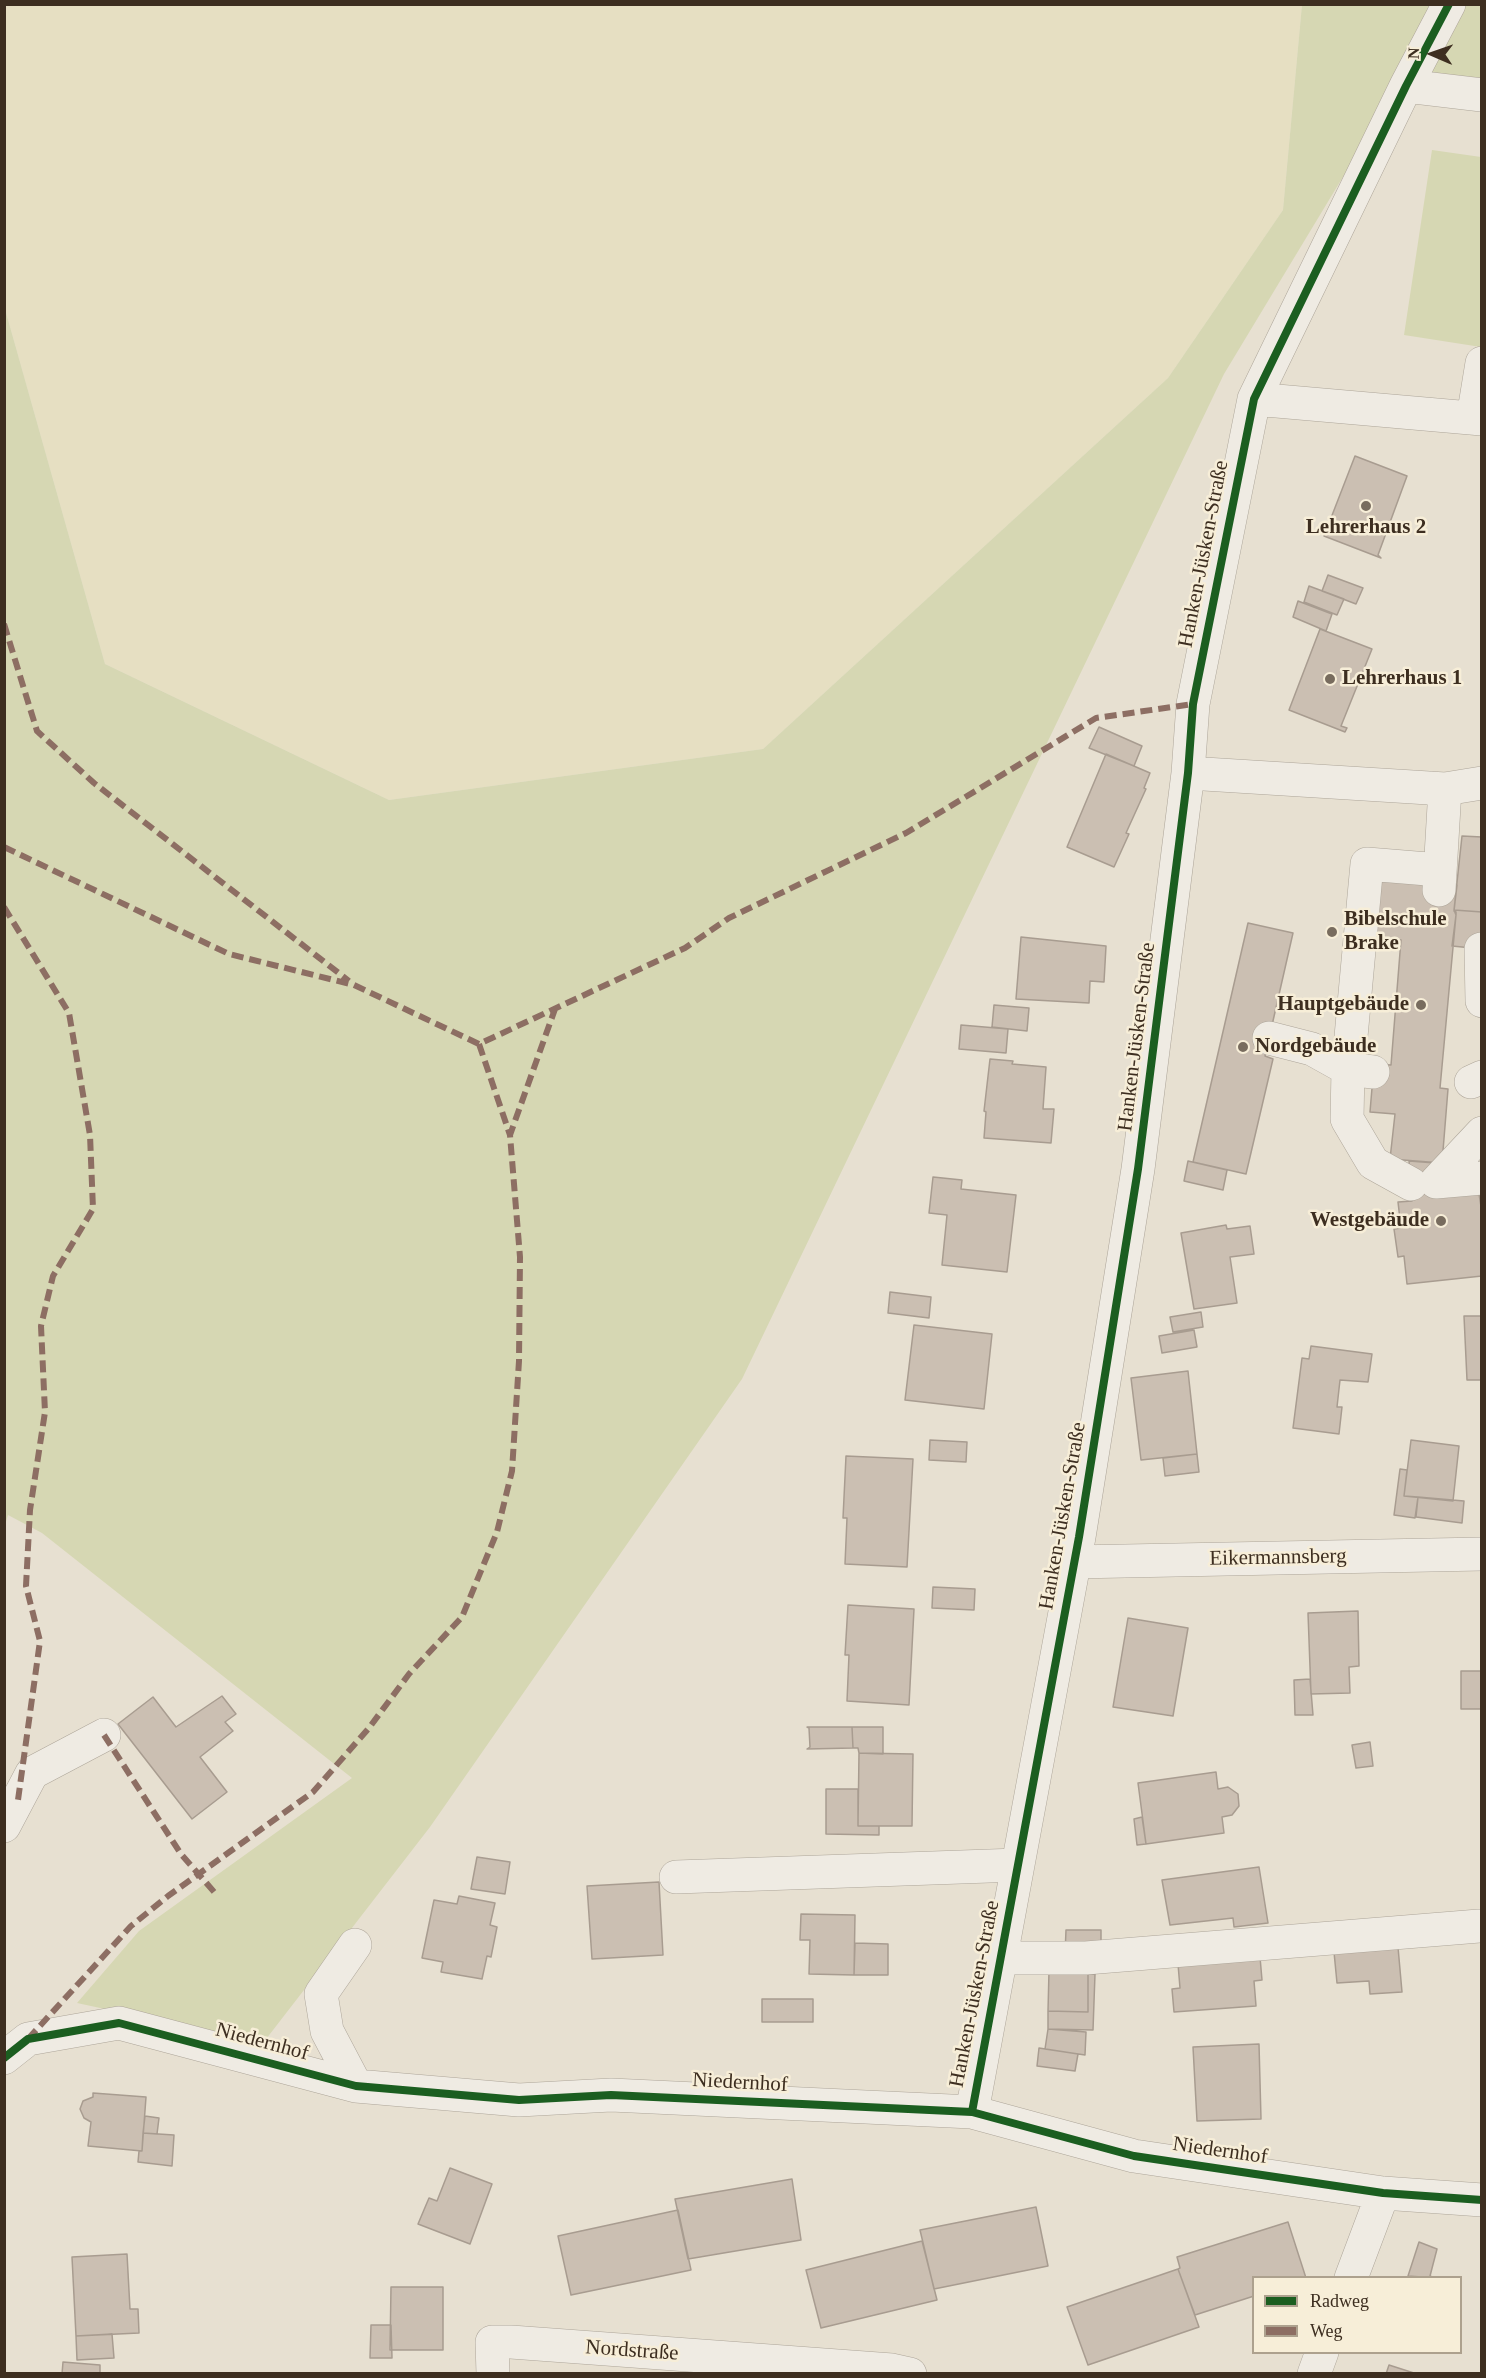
<!DOCTYPE html>
<html>
<head>
<meta charset="utf-8">
<style>
	body { margin:0 }
	#map { position:relative; width:1486px; height:2378px; overflow:hidden; background:#e7e0d1; font-family:"Times New Roman",serif }
	canvas { display:block }
	.frame { position:absolute; inset:0; border:6px solid #3d2e20; pointer-events:none }
	.legend { position:absolute; left:1252px; top:2276px; width:210px; height:78px; box-sizing:border-box; background:#f7eed8; border:2px solid #ada18e; margin:0; padding:8px 10px; list-style:none; font-size:18px; color:#3d2e20 }
	.legend li { display:flex; align-items:center; gap:12px; height:30px }
	.legend b { width:30px; border:2px solid #ada18e }
	.north { position:absolute; left:1402px; top:24px; width:60px; height:60px; -webkit-text-stroke:4px #f7eed8; paint-order:stroke; rotate:272deg; font-size:16px; font-weight:700; line-height:24px; text-align:center; color:#3d2e20 }
	.north::after { content:''; display:block; margin:auto; width:21px; height:27px; background:#3d2e20; clip-path:polygon(50% 0,100% 100%,50% 72%,0 100%) }
</style>
</head>
<body>
<div id="map">
<canvas width="1486" height="2378"></canvas>
<div class="frame"></div>
<ul class="legend">
<li><b style="height:8px;background:#1b5e20"></b>Radweg</li>
<li><b style="height:8px;background:#8d6e63"></b>Weg</li>
</ul>
<div class="north">N</div>
</div>
<script>
const g = document.querySelector('canvas').getContext('2d');
g.lineJoin = 'round';
function fillPath(path, color) { g.fillStyle = color; g.fill(path, 'evenodd'); }
function strokePath(path, color, width, dash) { g.strokeStyle = color; g.lineWidth = width; g.lineCap = dash ? 'butt' : 'round'; g.setLineDash(dash || []); g.stroke(path); }
function label(font, color, halo, rows, align = 'center') {
  g.font = font + ' "Times New Roman",serif'; g.lineWidth = 5; g.setLineDash([]); g.textBaseline = 'middle'; g.strokeStyle = halo; g.fillStyle = color; for (const [text, x, y, turn = 0] of rows) {
    g.save(); g.translate(x, y); g.rotate((+turn || 0) * Math.PI / 180); g.textAlign = isNaN(turn) ? turn : align; if (halo) g.strokeText(text, 0, 0); g.fillText(text, 0, 0); g.restore();
  }
}
fillPath(new Path2D(`
	M4 5H1302L1283 210 1168 378 763 749 389 800 105 664 5 309Z`), '#e6dfc2');
fillPath(new Path2D(`
	M1302 5H1481V82L1402 79 1224 374 742 1379 430 1827 263 2043 77 2003 139 1931 352 1778 42 1533 8 1515 5 1525V309L105 664 389 800 763 749 1168 378 1283 210Z
	M1432 150 1481 157V347L1404 335Z`), '#d6d7b3');
const building = new Path2D(`
	M1355 456 1407 476 1378 555 1381 558 1324 536Z
	M1328 575 1363 588 1356 604 1322 591Z
	M1309 586 1344 599 1337 615 1304 602Z
	M1298 601 1332 614 1326 631 1293 617Z
	M1320 629 1372 649 1341 726 1347 728 1345 732 1289 710Z
	M1099 727 1142 746 1134 766 1089 748Z
	M1106 754 1150 773 1144 788 1146 789 1126 833 1129 834 1114 867 1067 847Z
	M1462 836 1482 837V912L1454 910Z
	M1378 878 1457 885 1454 911 1456 912V915L1440 1088 1448 1089 1442 1163 1390 1159 1395 1114 1370 1112 1374 1064 1391 1065 1401 940 1373 938Z
	M1454 910 1482 912V949L1452 946 1456 915Z
	M1248 923 1293 933 1265 1056 1273 1059 1246 1174 1193 1162Z
	M1021 937 1106 946 1104 982 1090 981 1089 1003 1016 999Z
	M994 1005 1029 1008 1027 1031 992 1027Z
	M961 1025 1008 1029 1006 1053 959 1049Z
	M990 1059 1013 1061 1012 1064 1046 1067 1043 1109H1054L1051 1143 984 1138 986 1112 984 1111Z
	M1188 1161 1227 1170 1223 1190 1184 1181Z
	M1409 1161 1435 1163 1479 1194 1482 1213V1276L1407 1284 1404 1256 1398 1257 1394 1229 1401 1228 1398 1202 1412 1201Z
	M933 1177 962 1180 961 1189 1016 1195 1007 1272 942 1265 947 1215 929 1213Z
	M1226 1225 1227 1229 1250 1226 1254 1254 1230 1257 1237 1303 1194 1309 1181 1233Z
	M890 1292 931 1297 929 1318 888 1313Z
	M1201 1312 1203 1327 1173 1332 1170 1317Z
	M1464 1316H1482V1380H1467Z
	M914 1325 992 1334 984 1409 905 1400Z
	M1194 1330 1197 1347 1162 1353 1159 1336Z
	M1311 1346 1372 1354 1368 1382 1340 1380 1337 1407H1342L1339 1434 1293 1428 1302 1358 1309 1359Z
	M1188 1371 1197 1454 1141 1460 1131 1378Z
	M930 1440 967 1442 966 1462 929 1460Z
	M1411 1440 1459 1446 1453 1501 1404 1496Z
	M1197 1454 1199 1472 1165 1476 1163 1458Z
	M846 1456 913 1459 907 1567 845 1564 847 1518H843Z
	M1400 1469 1407 1470 1404 1496 1418 1497 1415 1518 1394 1515Z
	M1418 1497 1464 1501 1462 1523 1416 1517Z
	M933 1587 975 1589 974 1610 932 1608Z
	M848 1605 914 1609 909 1705 847 1701 849 1655H845Z
	M1358 1611 1359 1666 1349 1667 1350 1693 1311 1694 1308 1613Z
	M1128 1618 1188 1628 1173 1716 1113 1707Z
	M1461 1671H1482V1709H1461Z
	M1310 1679 1313 1715H1295L1294 1680Z
	M222 1696 236 1714 225 1722 233 1731 200 1757 227 1792 192 1819 118 1724 153 1697 176 1727Z
	M807 1727H852L853 1748 807 1749 810 1747 809 1728Z
	M852 1727H883V1754L859 1753 858 1748H853Z
	M1370 1742 1373 1766 1356 1768 1352 1745Z
	M859 1753 913 1754 912 1826H858Z
	M1216 1772 1218 1789 1228 1787 1238 1794 1239 1806 1232 1815 1222 1817 1224 1833 1146 1844 1138 1783Z
	M826 1789H858V1826H879V1835L826 1834Z
	M1142 1817 1146 1844 1137 1845 1134 1819Z
	M477 1857 510 1862 505 1894 471 1889Z
	M1259 1867 1268 1923 1234 1927 1233 1918 1170 1925 1162 1880Z
	M659 1882 663 1955 592 1959 587 1886Z
	M459 1896 495 1903 490 1925 497 1927 491 1957 487 1956 482 1979 441 1972 443 1962 422 1958 434 1900 457 1904Z
	M801 1914 855 1915 854 1975 809 1974 810 1940H800Z
	M1066 1930H1101V1952L1065 1954Z
	M855 1943 888 1944V1975H854Z
	M1398 1947 1402 1992 1370 1994 1369 1981 1337 1983 1334 1952Z
	M1260 1957 1262 1980 1254 1981 1256 2006 1174 2012 1172 1989 1180 1988 1178 1964Z
	M1049 1971 1095 1973 1088 1974V2012L1048 2011Z
	M1088 1974H1095L1093 2030 1048 2029V2011L1088 2012Z
	M762 1999H813V2022H762Z
	M1048 2029 1086 2032 1085 2055 1045 2049Z
	M1259 2044 1261 2119 1197 2121 1193 2047Z
	M1039 2048 1078 2054 1075 2071 1037 2066Z
	M93 2093 146 2097 142 2151 88 2146 91 2122 84 2118 80 2109 83 2101 93 2097Z
	M145 2116 159 2118 157 2134 143 2133Z
	M143 2133 174 2135 172 2166 138 2162 139 2151H142Z
	M450 2168 492 2184 470 2244 418 2224 429 2198 437 2201Z
	M792 2179 801 2240 688 2259 675 2199Z
	M1036 2207 1048 2266 934 2289 920 2230Z
	M678 2210 691 2270 571 2295 558 2236Z
	M1288 2222 1306 2278H1254V2296L1195 2315 1178 2269 1180 2268 1177 2257Z
	M922 2241 937 2300 821 2328 806 2270Z
	M1419 2242 1437 2249 1430 2276 1435 2278 1408 2276Z
	M127 2254 130 2309H138L139 2333 76 2336 72 2257Z
	M1178 2269 1199 2327 1088 2365 1067 2307Z
	M391 2287H443V2350H390Z
	M371 2325H391L392 2358H370Z
	M112 2334 114 2358 77 2360 76 2336Z
	M63 2362 100 2365V2374H62Z
	M1389 2365 1417 2374H1386Z`);
fillPath(building, '#cbbfb2');
strokePath(building, '#a89c90', 1.5);
const minor = new Path2D(`
	M1406 86 1482 95
	M1254 399 1482 419
	M1473 418 1482 363
	M1188 773 1445 789 1482 783
	M1439 890 1445 789
	M1481 949 1482 1001
	M1269 1038 1312 1049 1348 1069 1373 1072
	M1471 1082 1482 1077
	M1436 1182 1482 1133
	M1436 1182 1482 1178
	M1411 1184 1373 1163 1347 1119 1348 1069 1367 864 1440 870
	M1074 1562 1482 1554
	M4 1826 32 1773 104 1735
	M676 1877 1018 1865
	M355 1945 321 1994 327 2031 356 2086
	M1000 1958H1086L1479 1926
	M4 2058 28 2039 119 2023 356 2086 519 2100 611 2095 972 2112 1134 2156 1383 2193 1482 2200
	M972 2112 1079 1537 1138 1169 1188 773 1193 704 1254 399 1406 86 1449 4
	M1351 2278 1383 2193
	M493 2374 492 2342H511L892 2370 910 2374
	M1314 2374 1322 2352`);
strokePath(minor, '#ada599', 34);
strokePath(minor, '#efebe3', 33);
strokePath(new Path2D(`
	M4 624 37 731 94 783 349 981
	M4 847 229 954 354 985 479 1044 685 948 729 918 906 833 1096 718 1193 704
	M4 907 69 1013 90 1135 93 1209 53 1276 41 1326 45 1412 30 1510 26 1586 40 1641 18 1800
	M479 1044 510 1135
	M104 1735 181 1854 215 1893
	M28 2039 131 1926 168 1896 313 1792 369 1728 409 1674 462 1617 497 1532 512 1471 519 1361 520 1257 510 1135 555 1009`), '#8d6e63', 6, [12, 6]);
strokePath(new Path2D(`
	M4 2058 28 2039 119 2023 356 2086 519 2100 611 2095 972 2112 1134 2156 1383 2193 1482 2200
	M972 2112 1079 1537 1138 1169 1188 773 1193 704 1254 399 1406 86 1449 4`), '#1b5e20', 8);
for (const [x, y, r, color] of [
	[1366,506,6,"#786c5e"],
	[1330,679,6,"#786c5e"],
	[1332,932,6,"#786c5e"],
	[1421,1005,6,"#786c5e"],
	[1243,1047,6,"#786c5e"],
	[1441,1221,6,"#786c5e"]
]) { const dot = new Path2D(); dot.arc(x, y, r, 0, 2 * Math.PI); g.fillStyle = color; g.fill(dot); strokePath(dot, '#f7eed8', 2); }
label('bold 21px', '#3d2e20', '#f7eed8', [
	["Lehrerhaus 2",1366,528,"center"],
	["Lehrerhaus 1",1342,679],
	["Bibelschule",1344,920],
	["Brake",1344,944],
	["Hauptgebäude",1409,1005,"right"],
	["Nordgebäude",1255,1047],
	["Westgebäude",1429,1221,"right"]
], 'left');
label('21px', '#3d2e20', '#f7eed8', [
	["Hanken-Jüsken-Straße",1204,554,-79],
	["Hanken-Jüsken-Straße",1137,1037,-83],
	["Hanken-Jüsken-Straße",1063,1516,-80],
	["Eikermannsberg",1278,1558,-1],
	["Hanken-Jüsken-Straße",975,1994,-79],
	["Niedernhof",262,2042,15],
	["Niedernhof",740,2083,3],
	["Niedernhof",1220,2151,8],
	["Nordstraße",632,2351,4]
]);
</script>
</body>
</html>
